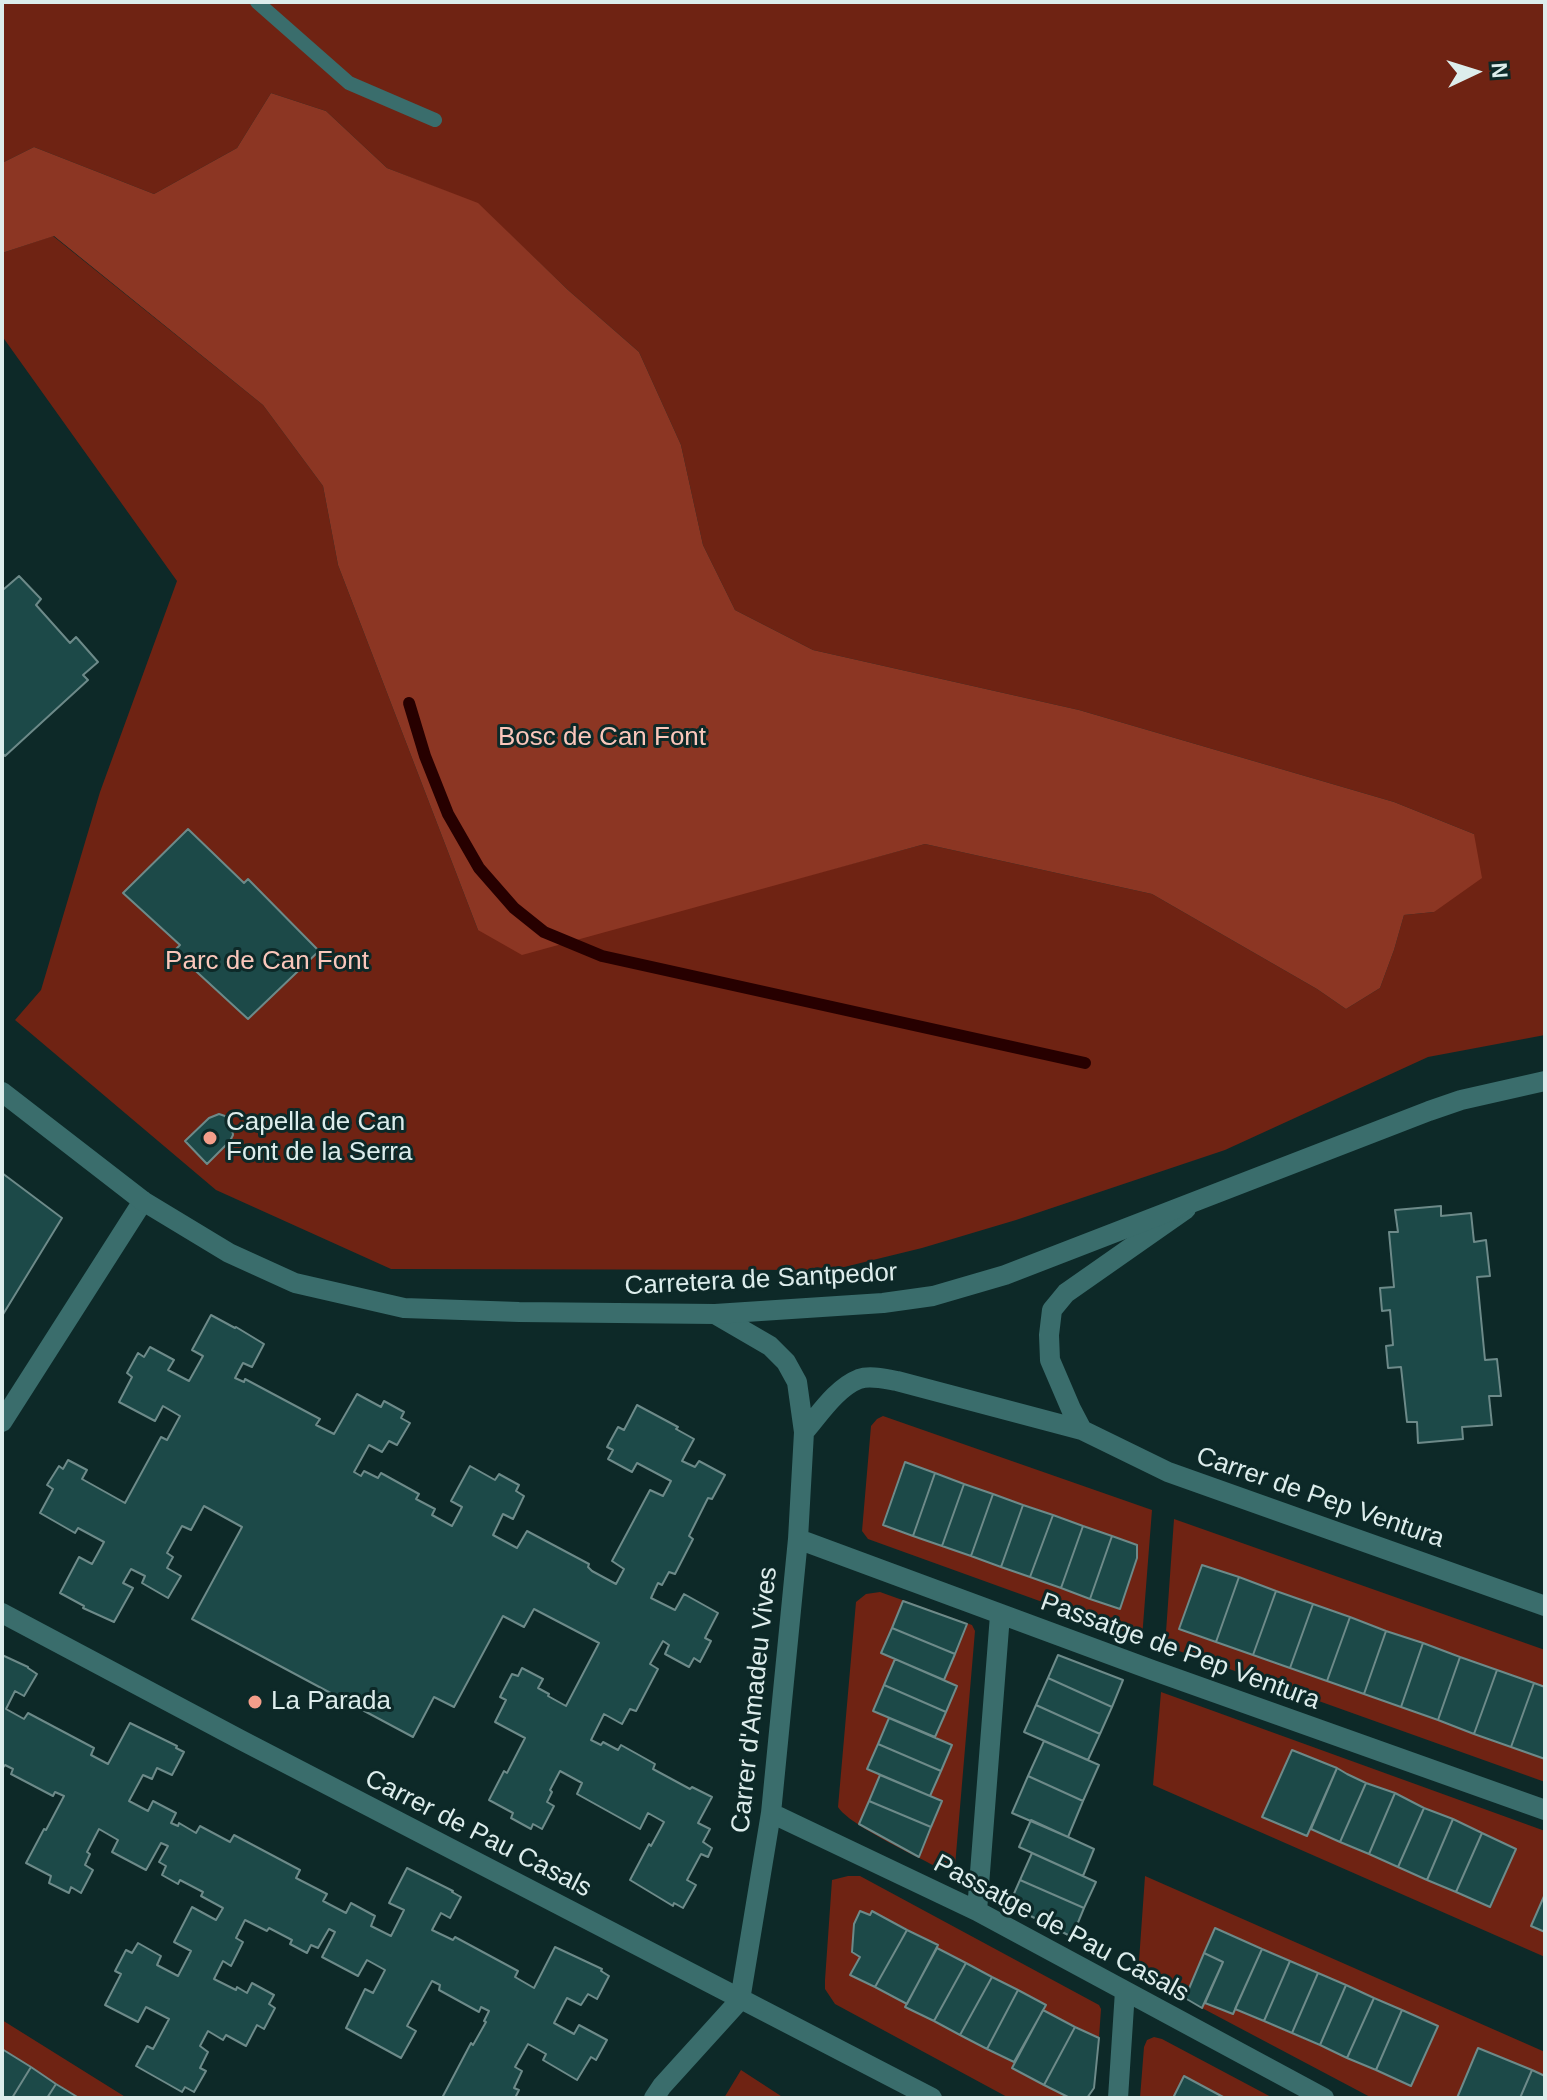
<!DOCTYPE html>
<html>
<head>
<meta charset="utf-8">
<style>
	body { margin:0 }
	#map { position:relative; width:1547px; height:2100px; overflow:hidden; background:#0d2928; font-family:Helvetica,sans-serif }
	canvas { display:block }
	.frame { position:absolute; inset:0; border:4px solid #ddedec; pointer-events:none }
	.north { position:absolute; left:1435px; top:32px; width:80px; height:80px; -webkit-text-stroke:6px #0d2928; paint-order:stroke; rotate:86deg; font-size:22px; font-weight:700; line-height:32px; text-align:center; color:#ddedec }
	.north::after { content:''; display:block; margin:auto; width:28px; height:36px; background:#ddedec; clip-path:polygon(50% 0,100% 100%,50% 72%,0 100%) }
</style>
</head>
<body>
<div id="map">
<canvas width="1547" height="2100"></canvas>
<div class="frame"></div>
<div class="north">N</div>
</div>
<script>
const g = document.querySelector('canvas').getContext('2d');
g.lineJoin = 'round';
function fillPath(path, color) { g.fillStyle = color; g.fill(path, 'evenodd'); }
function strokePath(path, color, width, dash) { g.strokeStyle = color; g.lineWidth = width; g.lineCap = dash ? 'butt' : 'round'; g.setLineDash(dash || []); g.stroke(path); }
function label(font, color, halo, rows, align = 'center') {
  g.font = font + ' Helvetica,sans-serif'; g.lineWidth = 6; g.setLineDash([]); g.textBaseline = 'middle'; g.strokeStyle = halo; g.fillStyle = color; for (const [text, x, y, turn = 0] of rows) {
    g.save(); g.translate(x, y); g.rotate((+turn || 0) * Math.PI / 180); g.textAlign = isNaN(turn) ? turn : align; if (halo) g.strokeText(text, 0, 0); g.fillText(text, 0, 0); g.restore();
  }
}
fillPath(new Path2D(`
	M2 2H1545V1035L1428 1057 1225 1150 1016 1220 922 1248 832 1270 391 1269 216 1190 15 1020 41 990 100 792 177 581 2 336V253L53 236 263 405 323 486 338 565 478 930 758 889 925 844 1152 894 1317 989 1346 1009 1380 988 1394 950 1404 915 1434 912 1474 834 1394 802 1079 710 813 650 735 610 703 545 681 445 639 352 568 290 478 204 387 168 326 111 271 93 237 148 154 194 34 147 2 163Z
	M883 1416 1152 1510 1142 1638 868 1539 862 1531 871 1426 877 1419Z
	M1174 1519 1545 1650V1782L1165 1646Z
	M880 1592 972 1625 975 1631 955 1866 950 1871 941 1869C918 1857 849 1825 838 1807L856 1602 866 1594Z
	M1161 1692 1545 1831V1957L1153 1785ZM1292 1750 1337 1768 1347 1774 1442 1816 1451 1818 1464 1826 1516 1849 1491 1907 1311 1829 1307 1836 1263 1817Z
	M848 1876H860L1099 2005 1101 2009 1099 2038 1043 2010 1045 2004 937 1948 938 1945 872 1911 870 1915 860 1911 854 1924 852 1952 860 1957 850 1975 907 2004 906 2007 1014 2062 1012 2068 1070 2098H1009L835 2004 825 1989V1980L832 1880Z
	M1145 1876 1545 2052V2076L1479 2048 1457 2098H1372L1202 2008 1205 2003 1233 2014 1236 2009 1411 2086 1437 2026 1216 1928 1185 1998 1138 1975Z
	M2 2020 127 2098H79L2 2049Z
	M1154 2037 1162 2039 1273 2098H1225L1185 2076 1173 2098H1140L1144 2047 1147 2040Z
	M741 2070 784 2098H724Z`), '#6f2313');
fillPath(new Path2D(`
	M271 93 326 111 387 168 478 203 568 290 639 352 681 445 703 545 735 610 813 650 1079 710 1394 802 1474 834 1482 878 1434 912 1404 915 1394 950 1380 988 1346 1009 1317 989 1152 894 925 844 522 955 478 930 338 565 323 486 263 405 54 236 2 253V163L34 147 154 194 237 148Z`), '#8c3623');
strokePath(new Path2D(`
	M409 703 425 756 448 814 479 868 514 908 544 932 602 956 1085 1063`), '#270000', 12);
const building = new Path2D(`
	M19 576 41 599 36 605 70 643 76 637 98 662 83 675 88 680 5 756 2 753V587L4 589Z
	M188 829 244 883 248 879 319 951 248 1019 174 951 180 945 123 893Z
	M219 1114 225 1116 231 1122 233 1135 230 1141 207 1164 185 1141 209 1118Z
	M2 1173 62 1218 2 1316Z
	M1441 1206V1216L1471 1213 1474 1242 1486 1240 1490 1276 1477 1277 1485 1360 1497 1359 1501 1396H1489L1492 1425 1462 1427 1463 1439 1418 1443 1417 1422H1407L1401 1367 1388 1368 1386 1346 1393 1345 1390 1310 1382 1311 1380 1288 1394 1287 1389 1232H1398L1395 1210Z
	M211 1315 235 1328 236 1327 264 1344 252 1367 243 1363 235 1378 244 1382 245 1379 320 1419 316 1425 334 1434 357 1394 381 1407 384 1401 404 1412 401 1418 410 1423 397 1445 389 1441 382 1452 369 1445 354 1472 361 1476 364 1471 378 1478 381 1473 419 1494 416 1499 435 1509 432 1515 452 1526 462 1507 451 1501 470 1466 495 1480 499 1474 519 1485 516 1491 524 1496 513 1519 503 1514 493 1535 517 1548 527 1531 589 1564 588 1567 592 1571 616 1584 624 1569 612 1561 650 1490 663 1496 671 1481 637 1463 632 1472 608 1459 613 1450 607 1447 618 1427 624 1430 637 1405 678 1427 676 1429 694 1439 682 1461 695 1467 699 1461 725 1475 712 1499 708 1498 689 1536 693 1539 675 1574 669 1572 662 1585 658 1583 651 1598 675 1610 684 1594 718 1613 705 1638 711 1641 700 1662 694 1658 689 1667 665 1654 669 1645 663 1641 650 1664 658 1669 636 1711 630 1709 622 1724 604 1714 591 1740 601 1745 603 1742 618 1750 621 1745 655 1764 653 1769 690 1789 692 1787 712 1797 698 1823 710 1829 703 1842 712 1848 708 1857 701 1854 687 1880 696 1885 683 1908 674 1903 673 1906 630 1880 649 1844 651 1846 664 1822 648 1813 640 1829 577 1794 582 1783 560 1771 550 1790 552 1792 547 1802 554 1806 542 1829 533 1824 531 1829 511 1818 513 1813 489 1800 504 1771 507 1773 525 1738 495 1722 506 1700 500 1697 512 1674 518 1676 522 1668 543 1679 538 1688 549 1694 548 1696 566 1706 599 1643 534 1609 524 1627 503 1616 454 1707 434 1697 413 1737 192 1619 242 1527 204 1506 191 1530 182 1526 167 1553 173 1557 167 1568 181 1576 168 1598 142 1583 145 1576 131 1569 123 1583 133 1588 114 1622 83 1608 84 1606 60 1593 79 1557 92 1564 104 1542 78 1528 75 1533 40 1513 53 1489 47 1485 59 1466 63 1469 68 1460 87 1470 82 1479 125 1503 161 1437 167 1440 180 1416 163 1406 155 1421 119 1402 132 1377 127 1373 138 1353 144 1357 150 1347 174 1360 168 1370 189 1381 203 1356 192 1350Z
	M905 1462 935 1473 913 1536 883 1525Z
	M935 1473 964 1484 942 1546 913 1536Z
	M964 1484 993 1494 971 1556 942 1546Z
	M993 1494 1023 1505 1001 1567 971 1556Z
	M1023 1505 1053 1515 1030 1577 1001 1567Z
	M1053 1515 1083 1526 1061 1588 1030 1577Z
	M1083 1526 1112 1536 1090 1599 1061 1588Z
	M1112 1536 1137 1545V1558L1120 1609 1090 1599Z
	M1202 1565 1239 1577 1216 1642 1179 1629Z
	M1239 1577 1276 1591 1253 1655 1216 1642Z
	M1276 1591 1313 1604 1290 1668 1253 1655Z
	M903 1601 967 1624 955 1654 892 1628Z
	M1313 1604 1350 1617 1327 1681 1290 1668Z
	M1350 1617 1386 1631 1364 1694 1327 1681Z
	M892 1628 955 1654 944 1680 881 1653Z
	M1386 1631 1423 1643 1401 1707 1364 1694Z
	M1423 1643 1460 1657 1438 1720 1401 1707Z
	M2 1655 28 1667V1668L37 1674 24 1696 15 1691 6 1709 24 1719 28 1713 94 1748 91 1755 108 1764 130 1723 177 1746 176 1748 184 1752 172 1775 157 1768 152 1779 143 1775 129 1801 148 1811 153 1801 176 1813 171 1823 178 1826 179 1823 196 1833 200 1826 230 1842 234 1835 300 1870 296 1878 327 1894 323 1901 346 1913 351 1903 375 1916 371 1926 391 1936 404 1910 389 1903 407 1868 453 1891 452 1892 461 1897 450 1918 441 1913 432 1930 453 1940 455 1937 518 1971 515 1977 534 1988 555 1947 602 1969 601 1971 609 1976 597 1999 588 1994 581 2005 567 1998 554 2023 574 2034 579 2025 607 2040 596 2060 591 2057 577 2080 543 2060 546 2054 528 2044 515 2067 522 2071 514 2088 519 2090 515 2098H442L471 2043 473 2045 486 2022 484 2021 489 2011 481 2007 479 2012 439 1990 440 1985 432 1981 407 2026 416 2031 401 2058 346 2028 365 1989 373 1993 385 1970 367 1960 358 1976 322 1957 335 1932 329 1929 318 1948 311 1945 307 1953 290 1944 292 1940 269 1928 267 1931 245 1920 236 1938 243 1942 231 1966 223 1961 214 1979 236 1990 237 1987 247 1993 252 1983 274 1995 269 2004 275 2008 264 2029 257 2025 246 2046 226 2035 223 2040 208 2031 200 2046 208 2052 200 2068 206 2071 194 2092 185 2087 182 2092 136 2066 147 2046 153 2049 169 2019 146 2007 138 2022 105 2005 121 1974 115 1971 126 1950 132 1953 138 1943 161 1956 157 1965 178 1976 191 1951 174 1942 192 1907 216 1920 223 1908 201 1896 203 1892 180 1880 178 1884 162 1875 166 1866 159 1862 168 1846 161 1843 146 1870 112 1852 118 1840 99 1829 87 1852 90 1854 85 1865 93 1870 81 1893 71 1887 69 1893 49 1883 51 1876 26 1863 44 1829 46 1830 64 1796 55 1792 53 1796 11 1774 13 1769 5 1765 2 1769Z
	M1058 1655 1123 1680 1112 1707 1048 1678Z
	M1460 1657 1497 1670 1474 1734 1438 1720Z
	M895 1659 957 1686 946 1712 884 1685Z
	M1497 1670 1534 1683 1511 1747 1474 1734Z
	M1048 1678 1112 1707 1100 1734 1036 1705Z
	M1534 1683 1545 1687V1759L1511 1747Z
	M884 1685 946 1712 935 1737 873 1711Z
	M1036 1705 1100 1734 1088 1760 1024 1732Z
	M889 1718 952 1745 941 1771 878 1744Z
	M1044 1741 1099 1765 1083 1801 1028 1776Z
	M878 1744 941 1771 930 1796 867 1769Z
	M1292 1750 1337 1768 1307 1836 1262 1817Z
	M1337 1768 1347 1774 1366 1783 1340 1842 1311 1829Z
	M880 1775 942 1801 931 1827 869 1801Z
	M1028 1776 1083 1801 1068 1837 1012 1813Z
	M1366 1783 1395 1793 1369 1854 1340 1842Z
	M1395 1793 1424 1808 1398 1867 1369 1854Z
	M869 1801 931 1827 919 1857 859 1824Z
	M1424 1808 1453 1819 1427 1880 1398 1867Z
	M1453 1819 1482 1833 1456 1892 1427 1880Z
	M1031 1820 1094 1849 1083 1876 1019 1847Z
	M1482 1833 1516 1849 1490 1907 1456 1892Z
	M1032 1853 1096 1882 1084 1908 1020 1880Z
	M1020 1880 1084 1908 1072 1937 1009 1905Z
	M1545 1894V1932L1531 1926Z
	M860 1911 870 1915 872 1911 907 1930 875 1987 850 1975 860 1957 852 1952 854 1924Z
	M1215 1928 1262 1949 1233 2014 1205 2003 1223 1962 1204 1953Z
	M907 1930 938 1945 907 2004 875 1987Z
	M937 1948 966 1963 934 2021 905 2007Z
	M1262 1949 1290 1961 1264 2021 1235 2009Z
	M1204 1953 1223 1962 1202 2008 1185 1998Z
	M1290 1961 1318 1973 1292 2033 1264 2021Z
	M966 1963 992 1977 960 2035 934 2021Z
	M1318 1973 1346 1985 1320 2045 1292 2033Z
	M992 1977 1018 1990 987 2049 960 2035Z
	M1346 1985 1374 1998 1347 2058 1320 2045Z
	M1018 1990 1046 2005 1014 2062 987 2049Z
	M1374 1998 1402 2010 1376 2070 1347 2058Z
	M1043 2010 1075 2027 1044 2085 1012 2068Z
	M1402 2010 1438 2026 1411 2086 1376 2070Z
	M1075 2027 1099 2038 1094 2088 1087 2098H1070L1044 2085Z
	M1478 2048 1532 2070 1520 2098H1457Z
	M2 2049 31 2067 12 2098H2Z
	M31 2067 56 2084 47 2098H12Z
	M1532 2070 1545 2076V2098H1520Z
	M1184 2076 1225 2098H1173Z
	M56 2084 79 2098H47Z`);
fillPath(building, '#1c4948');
strokePath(building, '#6d8a89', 2);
strokePath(new Path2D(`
	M257 2 349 83 435 120`), '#3a6d6c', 14);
strokePath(new Path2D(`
	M2 1422 143 1201
	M1082 1430 1071 1409 1050 1360 1049 1335 1052 1310 1066 1293 1186 1209
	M804 1432C819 1415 836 1388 859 1379 870 1375 885 1379 897 1381L1082 1430 1168 1472 1545 1606
	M798 1539 1152 1670 1545 1810
	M2 1613 241 1740 932 2098
	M771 1813 977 1911 1324 2098
	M977 1911 1000 1615
	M654 2098 662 2086 740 2000 771 1813 798 1539 804 1432 797 1382 786 1362 770 1346 715 1314
	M1118 2098 1125 1991`), '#3a6d6c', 20);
strokePath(new Path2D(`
	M2 1092 143 1201 229 1253 295 1283 404 1308 519 1312 715 1314 883 1303 933 1296 1005 1275 1429 1111 1461 1100 1545 1081`), '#3a6d6c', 20);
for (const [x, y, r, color] of [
	[210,1138,8,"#f49e8a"],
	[255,1702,8,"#f49e8a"]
]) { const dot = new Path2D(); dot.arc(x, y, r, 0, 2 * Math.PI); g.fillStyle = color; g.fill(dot); strokePath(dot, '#0d2928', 3); }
label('26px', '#fac7bb', '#0d2928', [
	["Bosc de Can Font",602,738],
	["Parc de Can Font",267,962]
]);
label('26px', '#ddedec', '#0d2928', [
	["Capella de Can",226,1123],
	["Font de la Serra",226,1153],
	["La Parada",271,1702]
], 'left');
label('26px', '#ddedec', '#0d2928', [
	["Carretera de Santpedor",761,1280,-3],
	["Carrer de Pep Ventura",1320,1498,19],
	["Passatge de Pep Ventura",1180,1652,20],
	["Carrer d'Amadeu Vives",755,1700,-84],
	["Carrer de Pau Casals",478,1834,27],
	["Passatge de Pau Casals",1061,1929,28]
]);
</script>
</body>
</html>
